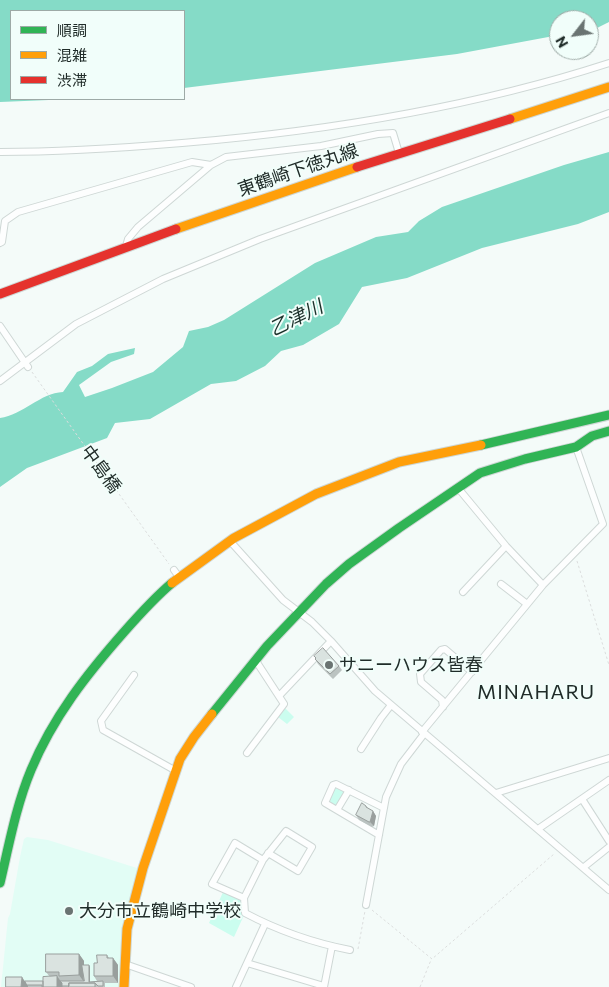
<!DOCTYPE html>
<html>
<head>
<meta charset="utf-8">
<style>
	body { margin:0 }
	#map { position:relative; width:609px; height:987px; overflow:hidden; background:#f4fbf9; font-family:Commissioner,"Noto Sans JP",sans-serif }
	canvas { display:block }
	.legend { position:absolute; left:10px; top:10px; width:175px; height:90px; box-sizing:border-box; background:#f1fefa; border:1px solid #9daaa6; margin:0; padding:6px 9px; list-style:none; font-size:15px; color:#202c29 }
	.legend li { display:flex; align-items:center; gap:10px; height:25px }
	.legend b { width:25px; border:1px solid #9daaa6 }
	.north { position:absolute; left:549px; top:10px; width:50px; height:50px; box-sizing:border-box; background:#f1fefa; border:1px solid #9daaa6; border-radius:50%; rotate:240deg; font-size:14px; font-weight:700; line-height:20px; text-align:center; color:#202c29 }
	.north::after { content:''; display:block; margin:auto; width:18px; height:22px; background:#6a7472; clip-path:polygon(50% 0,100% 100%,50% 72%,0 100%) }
</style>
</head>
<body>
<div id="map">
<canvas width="609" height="987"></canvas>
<ul class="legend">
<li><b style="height:6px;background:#30b455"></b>順調</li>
<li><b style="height:6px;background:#ff9f0a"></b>混雑</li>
<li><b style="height:6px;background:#e5322d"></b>渋滞</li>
</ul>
<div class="north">N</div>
</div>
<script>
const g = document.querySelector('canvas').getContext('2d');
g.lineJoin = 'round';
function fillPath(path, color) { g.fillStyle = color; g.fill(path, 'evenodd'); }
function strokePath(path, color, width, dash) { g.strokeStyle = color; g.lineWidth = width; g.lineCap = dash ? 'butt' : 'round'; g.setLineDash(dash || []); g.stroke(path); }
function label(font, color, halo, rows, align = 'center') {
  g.font = font + ' Commissioner,"Noto Sans JP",sans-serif'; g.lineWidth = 4; g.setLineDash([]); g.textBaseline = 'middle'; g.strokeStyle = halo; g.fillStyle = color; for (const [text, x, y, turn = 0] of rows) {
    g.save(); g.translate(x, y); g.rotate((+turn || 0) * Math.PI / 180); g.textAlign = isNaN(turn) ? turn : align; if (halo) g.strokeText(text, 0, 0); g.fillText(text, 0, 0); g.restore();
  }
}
fillPath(new Path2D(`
	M27 837 48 840 140 869 120 987H1L8 918 10 914 20 857 24 839Z`), '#e2fdf5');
fillPath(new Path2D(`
	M285 708 294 717 287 724 278 717Z
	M334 787 343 790 344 793 337 805 334 806 330 803 328 800Z
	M224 890 244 898 245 913 234 937 209 923Z`), '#cbfdef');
fillPath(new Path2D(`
	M0 0H609V22L597 28 589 30V20H559V35L457 54 184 88V11H11V99H73L0 102Z
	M609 152V212L578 224 482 248 407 278 362 287 339 324 303 345 281 351 265 366 236 381 211 384 150 419 115 423 107 438 27 468 0 487V418C23 415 40 393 63 392L77 372 92 366 108 354 135 348 134 354 111 362 79 385 85 397 112 388 153 372 183 347 189 331 208 327 224 320 315 263 376 237 408 232 419 221 442 207 564 165Z`), '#85dbc7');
const street = new Path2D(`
	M0 152C61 152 121 148 182 143 327 131 470 108 609 63
	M0 243 2 242 5 221 18 212 192 162 211 165
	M126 246 128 239 138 227 211 165 226 157 321 146 378 134 393 133 399 153
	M0 326 28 367
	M0 381 76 324 163 279 260 239 609 113
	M458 488 506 546 543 585
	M230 541 283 600 312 622 331 641 375 691 609 890
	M174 570 179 577
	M501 584 527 604
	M463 592 506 546
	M134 675 101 721 103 730 176 771
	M279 696 331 641
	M443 707 442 700 421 682 420 674 441 650 445 649 472 672
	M422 732 543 585 603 524 576 447
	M361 749 381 718 391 705
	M247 753 284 704 256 661
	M496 793 609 758
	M582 799 609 841
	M337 810 349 790
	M538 829 609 780
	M379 835 325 803 333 785 336 784 384 808
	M268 853 298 871 312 847 286 831 263 860 244 898 245 913C277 930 314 943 350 950
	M584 867 609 847
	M244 898 212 884 235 843 263 860
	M366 905 386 797 401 764 424 734
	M247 963 324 986
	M125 964 191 987
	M236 987 265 924
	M324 987 332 946`);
const fast = new Path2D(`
	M481 445 609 415
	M212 714 267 646 326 584 349 564 399 528 480 473 525 459 576 447 592 436 609 431
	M0 883C9 845 16 806 31 770 53 717 87 674 124 632 139 615 154 598 172 583`);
const slow = new Path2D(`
	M510 119 609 87
	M176 229 357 167
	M172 583 234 538 316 494 399 462 481 445
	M124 987 127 929 143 868 180 759 194 737 212 714`);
const jam = new Path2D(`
	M357 167 510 119
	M0 294 176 229`);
strokePath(street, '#ced7d5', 8);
strokePath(fast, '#ced7d5', 11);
strokePath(slow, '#ced7d5', 11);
strokePath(jam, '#ced7d5', 11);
strokePath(new Path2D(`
	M32 372 169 564
	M577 561 609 665
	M372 910 432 959 554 854
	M358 949 365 911
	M420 987 431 960`), '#dbdddd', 1, [2.5, 2.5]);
strokePath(street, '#fdfefe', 6);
strokePath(fast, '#30b455', 9);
strokePath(slow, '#ff9f0a', 9);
strokePath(jam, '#e5322d', 9);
fillPath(new Path2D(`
	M315 659 339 666 342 670 333 679 318 664Z
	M366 806 369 809 373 811 376 816 374 826 372 827 359 820 356 815Z
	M79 954 84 961V965H89L90 967V982L97 981 94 976 97 963 107 955 109 958H113L118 965V983H105V987H6L25 981H43L50 977 46 972Z`), '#bbc3c1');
fillPath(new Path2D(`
	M373 811 376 816 374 826 370 822Z
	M79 954 84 961V982L79 975Z
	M113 958 118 965V983L113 976Z
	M89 965 90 967V984L89 982Z
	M57 976 64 986H62L63 987H57Z
	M22 977 28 986V987H21Z`), '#999f9d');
const building = new Path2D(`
	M323 648 339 666 330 674 315 659 316 658 314 656Z
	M362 803 366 806V807L373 811 370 822H369L356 815Z
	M46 954H79V975L59 976V972H46Z
	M97 955H107V958H113V976H94V963H97Z
	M82 965H89V982L103 981V986H98L95 983H69V986H62V983L60 981H84Z
	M57 976V987H43V977Z
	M6 977H22L21 987H6Z
	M25 981H43V987H42V985H27Z
	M69 983H95V987H69Z`);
fillPath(building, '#dae3e0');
strokePath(building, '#999f9d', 1);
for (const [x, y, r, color] of [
	[329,665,5,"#6a7472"],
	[69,911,5,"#6a7472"]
]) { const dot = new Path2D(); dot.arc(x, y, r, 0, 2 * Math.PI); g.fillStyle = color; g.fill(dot); strokePath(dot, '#f1fefa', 2); }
label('18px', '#202c29', '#f1fefa', [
	["東鶴崎下徳丸線",298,170,-19],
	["中島橋",101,469,54]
]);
label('18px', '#202c29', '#f1fefa', [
	["サニーハウス皆春",339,665],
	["大分市立鶴崎中学校",79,911]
], 'left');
label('italic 19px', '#1b302a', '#f1fefa', [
	["乙津川",296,318,-26]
]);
g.letterSpacing = '1px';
label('20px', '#202c29', '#f1fefa', [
	["MINAHARU",536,692]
]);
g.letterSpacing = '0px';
</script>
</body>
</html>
